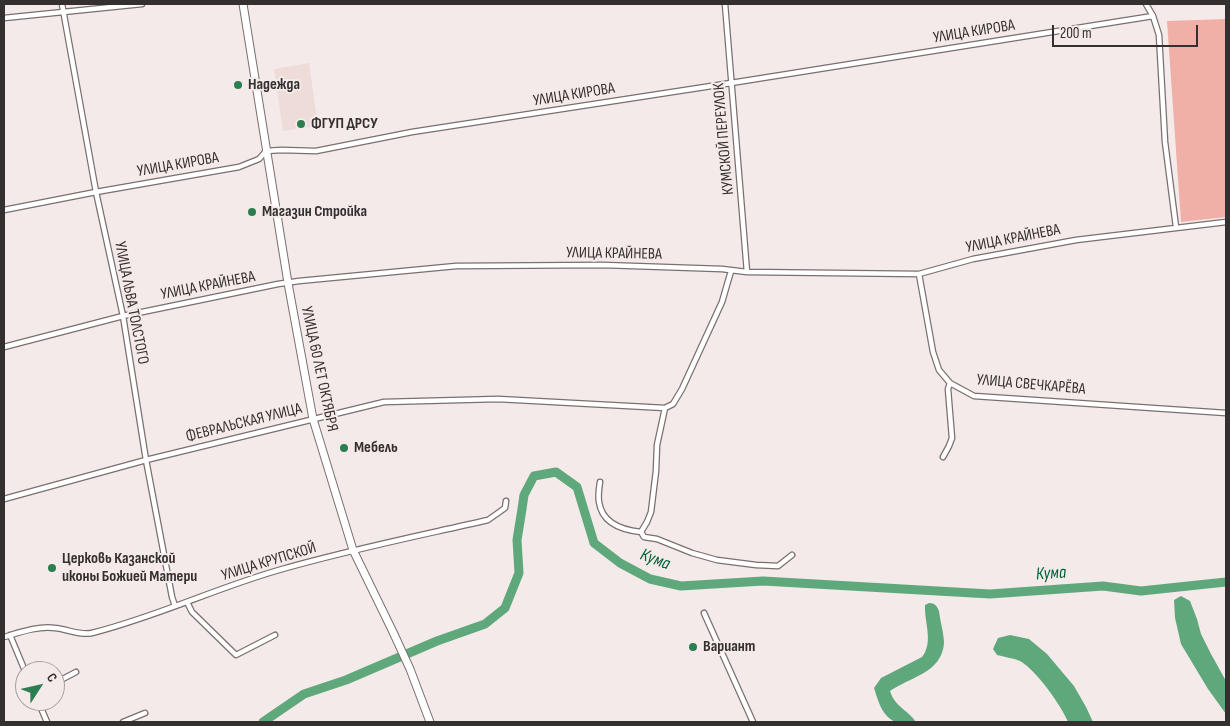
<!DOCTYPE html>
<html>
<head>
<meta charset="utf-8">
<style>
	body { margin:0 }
	#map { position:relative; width:1230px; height:726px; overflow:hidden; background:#f4eae9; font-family:"Sofia Sans Condensed",sans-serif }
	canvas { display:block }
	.frame { position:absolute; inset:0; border:5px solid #34302f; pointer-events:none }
	.north { position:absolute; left:15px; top:661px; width:50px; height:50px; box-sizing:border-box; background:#f4eae9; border:1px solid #a7a09f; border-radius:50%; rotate:55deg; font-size:14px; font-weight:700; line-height:20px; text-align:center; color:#34302f }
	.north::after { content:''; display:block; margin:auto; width:18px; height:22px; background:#2b7e50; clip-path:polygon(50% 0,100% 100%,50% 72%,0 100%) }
	.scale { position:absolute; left:1052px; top:25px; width:146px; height:22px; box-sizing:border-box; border:2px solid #34302f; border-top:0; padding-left:6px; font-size:15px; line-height:18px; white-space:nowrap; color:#34302f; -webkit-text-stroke:4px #f4eae9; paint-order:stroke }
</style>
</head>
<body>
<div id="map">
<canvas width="1230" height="726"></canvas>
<div class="frame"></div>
<div class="north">С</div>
<div class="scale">200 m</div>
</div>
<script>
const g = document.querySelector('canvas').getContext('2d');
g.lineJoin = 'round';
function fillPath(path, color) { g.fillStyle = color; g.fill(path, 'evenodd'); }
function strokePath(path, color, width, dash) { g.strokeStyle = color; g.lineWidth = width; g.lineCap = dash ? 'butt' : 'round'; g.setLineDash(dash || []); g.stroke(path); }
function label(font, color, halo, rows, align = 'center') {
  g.font = font + ' "Sofia Sans Condensed",sans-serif'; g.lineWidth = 4; g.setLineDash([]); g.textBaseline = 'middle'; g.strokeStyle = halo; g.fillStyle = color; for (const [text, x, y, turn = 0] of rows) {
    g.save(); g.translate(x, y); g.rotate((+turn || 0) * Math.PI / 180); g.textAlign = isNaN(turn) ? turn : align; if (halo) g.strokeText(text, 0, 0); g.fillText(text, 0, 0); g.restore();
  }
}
fillPath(new Path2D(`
	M309 63 318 126 283 131 274 69Z`), '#eedcd9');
fillPath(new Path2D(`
	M1226 19V217L1181 222 1167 21Z`), '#f0afa7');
fillPath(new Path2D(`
	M1181 596 1190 601 1197 619 1201 634 1211 654 1226 681V714L1208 689 1181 644 1175 618 1174 600Z
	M929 603C935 603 937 606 939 611 940 621 944 633 944 643 942 673 910 677 890 691 895 707 907 709 916 722 910 722 901 724 896 722 882 717 878 700 874 688L881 678 922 657C934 642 924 622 925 605Z
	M1010 635 1029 639 1047 654 1074 686 1086 707 1093 722H1068C1061 705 1036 670 1020 661 1013 658 1004 657 997 655L993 649 998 638Z`), '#5fa87b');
strokePath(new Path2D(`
	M263 722 304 694 346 680 437 641 485 624 505 608 519 573 517 540 522 509 524 495 534 476 556 472 577 487 594 543 620 563 650 579 681 586 763 581 990 594 1103 586 1141 591 1226 582`), '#5fa87b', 9);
const street = new Path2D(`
	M62 4 96 192 123 316 146 460 172 597 175 606
	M725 4 747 272
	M1146 4 1153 16 1159 35 1165 142 1176 227
	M4 18 142 4
	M4 210 96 192 239 167 259 159 266 151 281 150 316 151 412 132 731 83 1153 16
	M919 274 933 352 939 370 950 383 974 396 1226 413
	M4 347 123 316 278 284 299 281 456 266 603 265 722 269 747 272 919 274 973 259 1076 240 1226 222
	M943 457 949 446 952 438 948 389 950 383
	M600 482C599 488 598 496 599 502 602 523 622 530 641 532L644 537 657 539 692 553 717 560 756 565 778 566 792 555
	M4 499 146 460 384 402 498 399 665 408 673 404 682 389 722 302 731 271
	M641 532 647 522 651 512 656 471 657 445 665 408
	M187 602 192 612 236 655 275 635
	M704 613 753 722
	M10 635 25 671
	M4 637C21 632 37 626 55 628 67 629 81 636 92 633 156 617 216 588 279 570 348 550 418 536 488 520L505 508 506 501
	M55 683 76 672
	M38 701 47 722
	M123 722 145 713`);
const primary = new Path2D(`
	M243 4 288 283 313 419 353 550 393 632 410 669 430 722`);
strokePath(street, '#79706f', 7);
strokePath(primary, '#79706f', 9);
strokePath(street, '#fff', 4.5);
strokePath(primary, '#fff', 7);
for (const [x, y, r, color] of [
	[238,85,5,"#2b7e50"],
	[301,124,5,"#2b7e50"],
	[252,212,5,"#2b7e50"],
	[344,448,5,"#2b7e50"],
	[52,568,5,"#2b7e50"],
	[693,647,5,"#2b7e50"]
]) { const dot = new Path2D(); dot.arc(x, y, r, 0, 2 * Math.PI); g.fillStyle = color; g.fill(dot); strokePath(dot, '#f4eae9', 2); }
label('16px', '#34302f', '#f4eae9', [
	["УЛИЦА КИРОВА",974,32,-9],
	["УЛИЦА КИРОВА",574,95,-9],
	["КУМСКОЙ ПЕРЕУЛОК",724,139,-95],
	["УЛИЦА КИРОВА",178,165,-10],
	["УЛИЦА КРАЙНЕВА",1013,239,-11],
	["УЛИЦА КРАЙНЕВА",614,254,1],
	["УЛИЦА КРАЙНЕВА",208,286,-11],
	["УЛИЦА ЛЬВА ТОЛСТОГО",131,303,79],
	["УЛИЦА 60 ЛЕТ ОКТЯБРЯ",319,369,78],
	["УЛИЦА СВЕЧКАРЁВА",1031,385,5],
	["ФЕВРАЛЬСКАЯ УЛИЦА",244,423,-14],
	["УЛИЦА КРУПСКОЙ",269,562,-17]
]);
label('bold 16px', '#34302f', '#f4eae9', [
	["Надежда",248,85],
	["ФГУП ДРСУ",311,124],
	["Магазин Стройка",262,212],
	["Мебель",354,448],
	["Церковь Казанской",62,559],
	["иконы Божией Матери",62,577],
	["Вариант",703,647]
], 'left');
label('italic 18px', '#036136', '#f4eae9', [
	["Кума",655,560,21],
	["Кума",1051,574,-4]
]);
</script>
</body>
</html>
